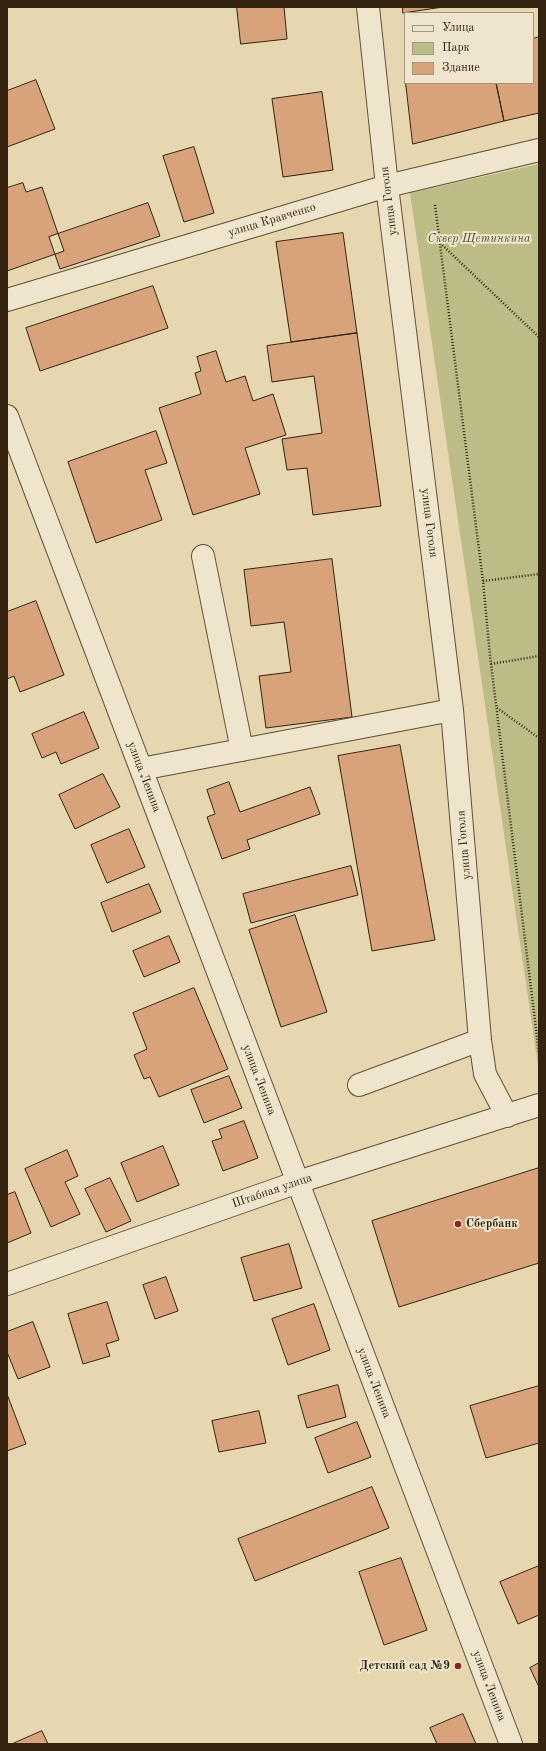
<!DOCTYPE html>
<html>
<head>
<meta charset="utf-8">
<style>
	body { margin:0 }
	#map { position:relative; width:546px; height:1751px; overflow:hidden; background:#e6d7b0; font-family:"Old Standard TT",serif }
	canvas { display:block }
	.frame { position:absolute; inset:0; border:8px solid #34230f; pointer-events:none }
	.legend { position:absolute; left:404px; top:12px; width:130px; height:72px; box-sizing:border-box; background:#efe5cc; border:1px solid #a49780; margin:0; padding:5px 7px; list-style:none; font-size:12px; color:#34230f }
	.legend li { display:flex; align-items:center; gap:8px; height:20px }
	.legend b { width:20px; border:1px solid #a49780 }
</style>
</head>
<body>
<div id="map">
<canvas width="546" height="1751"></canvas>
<div class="frame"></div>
<ul class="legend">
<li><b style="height:5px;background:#efe5cc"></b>Улица</li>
<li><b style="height:11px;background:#bcbc86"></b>Парк</li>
<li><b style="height:11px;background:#d8a27b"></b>Здание</li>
</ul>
</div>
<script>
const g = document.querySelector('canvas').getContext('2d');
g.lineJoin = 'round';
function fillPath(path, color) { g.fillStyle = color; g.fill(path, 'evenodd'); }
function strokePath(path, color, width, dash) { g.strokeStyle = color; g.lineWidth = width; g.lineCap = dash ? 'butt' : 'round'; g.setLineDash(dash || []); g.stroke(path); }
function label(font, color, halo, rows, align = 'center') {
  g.font = font + ' "Old Standard TT",serif'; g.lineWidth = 4; g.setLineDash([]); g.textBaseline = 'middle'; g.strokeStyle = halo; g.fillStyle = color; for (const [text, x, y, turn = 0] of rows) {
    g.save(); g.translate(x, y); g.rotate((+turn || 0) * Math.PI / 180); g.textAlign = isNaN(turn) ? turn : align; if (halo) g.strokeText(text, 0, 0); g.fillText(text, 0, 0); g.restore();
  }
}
fillPath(new Path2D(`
	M539 164V1072L410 193Z`), '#bcbc86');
const building = new Path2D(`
	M237 7H284L287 39 241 44Z
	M403 7H443L403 13Z
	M539 37V113L504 121 496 83H533V39Z
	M36 80 55 129 7 147V91Z
	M406 83H496L504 121 413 144Z
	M322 92 333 170 283 177 272 99Z
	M194 147 214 213 184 222 163 156Z
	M23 183 26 192 42 187 64 251 7 271V188Z
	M148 203 160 236 60 269 49 237Z
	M343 233 357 333 291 342 276 242Z
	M153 286 168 328 40 371 26 328Z
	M357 333 381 506 313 515 307 468 287 470 282 439 322 433 314 376 272 382 267 346Z
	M216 351 226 382 245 376 253 401 273 394 286 435 245 448 260 494 193 515 159 408 201 394 195 373 201 371 197 357Z
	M156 431 167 463 145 470 162 520 96 543 68 462Z
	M332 559 352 717 266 728 259 676 291 672 284 622 251 626 244 570Z
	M36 601 64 675 20 692 14 676 7 679V612Z
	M84 712 99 748 61 764 56 752 42 758 32 734Z
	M400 745 435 940 372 951 338 756Z
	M103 774 120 807 75 829 59 795Z
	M229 782 240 812 310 787 320 814 247 840 250 849 222 859 207 817 215 814 207 790Z
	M129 829 145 867 107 883 91 845Z
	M351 866 358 895 251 923 243 894Z
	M149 884 161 912 112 932 101 903Z
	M295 915 327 1012 281 1027 249 930Z
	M169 936 180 962 144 977 133 951Z
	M194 988 228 1069 159 1097 150 1077 144 1079 134 1055 147 1049 133 1013Z
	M229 1076 242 1108 204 1123 191 1090Z
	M244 1121 258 1158 223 1171 212 1141 222 1138 219 1130Z
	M163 1146 179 1185 137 1202 121 1163Z
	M67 1150 78 1176 65 1182 80 1214 51 1227 25 1169Z
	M539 1168V1263L399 1307 372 1221Z
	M110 1178 131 1221 106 1232 85 1189Z
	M15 1192 31 1233 7 1243V1195Z
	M289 1244 302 1288 254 1301 241 1258Z
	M166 1277 178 1311 155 1319 143 1285Z
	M107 1302 119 1340 106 1344 110 1356 83 1364 68 1314Z
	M314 1304 330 1350 288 1365 272 1319Z
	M33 1322 50 1367 18 1379 7 1352V1332Z
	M338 1385 346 1417 307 1428 298 1396Z
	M539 1386V1443L486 1458 470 1406Z
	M7 1394 26 1444 7 1451Z
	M259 1411 266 1443 219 1452 212 1421Z
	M357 1422 371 1457 328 1473 315 1438Z
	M372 1487 389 1528 255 1581 238 1539Z
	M401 1558 427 1630 384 1645 359 1572Z
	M539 1566V1615L518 1624 500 1582Z
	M539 1663V1687L530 1668Z
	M463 1714 476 1744H437L430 1728Z
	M42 1731 48 1744H12Z`);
fillPath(building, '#d8a27b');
strokePath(building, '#34230f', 1);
const minor = new Path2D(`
	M368 7 387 186 452 710 480 1040 485 1074 507 1116
	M7 300 387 186 539 150
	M7 416 511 1744
	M203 556 242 750
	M141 769 452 710
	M359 1085 480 1040
	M7 1284 298 1182 539 1105`);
strokePath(minor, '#605037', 24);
strokePath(new Path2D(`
	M435 205 483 581 490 656 539 1053
	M440 243 539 337
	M483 581 539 574
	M491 664 539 656
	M497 708 539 738`), '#34230f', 2.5, [1, 2]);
strokePath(minor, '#efe5cc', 22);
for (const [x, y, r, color] of [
	[458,1224,4,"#8f2418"],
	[458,1666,4,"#8f2418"]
]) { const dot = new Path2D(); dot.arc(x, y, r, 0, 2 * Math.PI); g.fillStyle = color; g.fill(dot); strokePath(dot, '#efe5cc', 1.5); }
label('12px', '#34230f', '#efe5cc', [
	["улица Гоголя",389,201,-97],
	["улица Кравченко",272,220,-17],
	["улица Гоголя",429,523,83],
	["улица Ленина",144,777,69],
	["улица Гоголя",464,845,-95],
	["улица Ленина",259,1080,69],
	["Штабная улица",272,1191,-19],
	["улица Ленина",374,1383,69],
	["улица Ленина",489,1686,69]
]);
label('italic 12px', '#56492d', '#efe5cc', [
	["Сквер Щетинкина",479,239]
]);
label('bold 12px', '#34230f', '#efe5cc', [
	["Сбербанк",466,1224],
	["Детский сад №9",450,1666,"right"]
], 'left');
</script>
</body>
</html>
